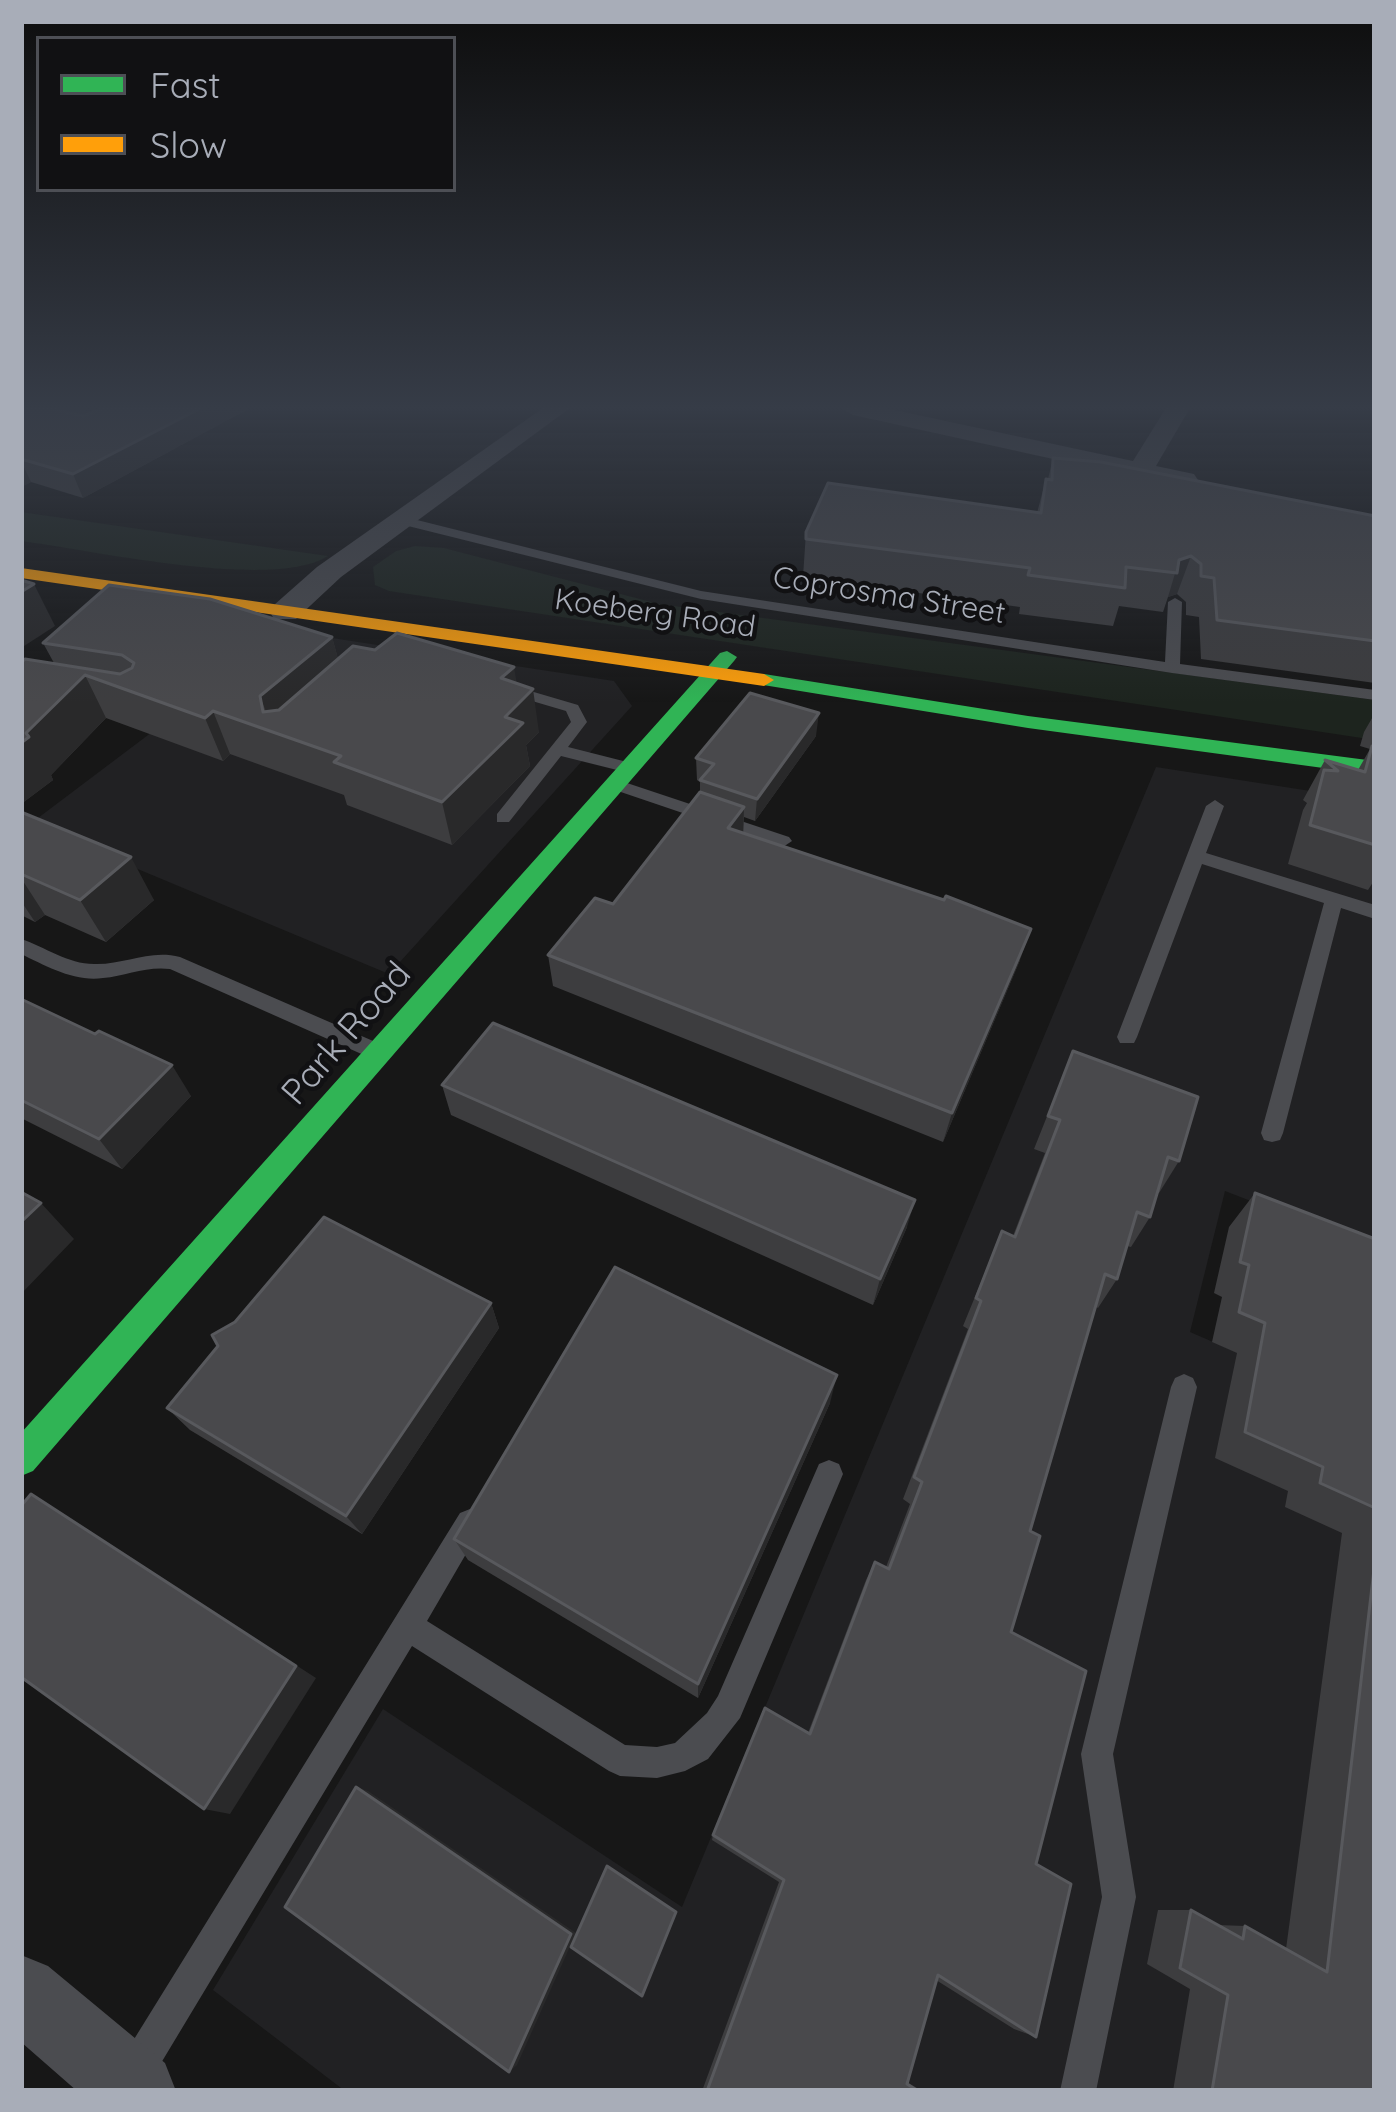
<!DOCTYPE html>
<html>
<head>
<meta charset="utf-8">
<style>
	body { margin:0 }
	#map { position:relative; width:1396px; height:2112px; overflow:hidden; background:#171717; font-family:Quicksand,sans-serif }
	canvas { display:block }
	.frame { position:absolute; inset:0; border:24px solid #a8adb8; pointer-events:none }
	.legend { position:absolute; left:36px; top:36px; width:420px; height:156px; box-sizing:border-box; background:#111113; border:3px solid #4d4f55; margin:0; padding:15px 21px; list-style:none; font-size:36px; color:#a8adb8 }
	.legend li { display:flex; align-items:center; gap:24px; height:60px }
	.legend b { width:60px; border:3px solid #4d4f55 }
</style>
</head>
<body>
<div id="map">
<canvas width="1396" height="2112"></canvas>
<div class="frame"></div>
<ul class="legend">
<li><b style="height:15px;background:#30b455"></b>Fast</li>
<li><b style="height:15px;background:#ff9f0a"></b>Slow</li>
</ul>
</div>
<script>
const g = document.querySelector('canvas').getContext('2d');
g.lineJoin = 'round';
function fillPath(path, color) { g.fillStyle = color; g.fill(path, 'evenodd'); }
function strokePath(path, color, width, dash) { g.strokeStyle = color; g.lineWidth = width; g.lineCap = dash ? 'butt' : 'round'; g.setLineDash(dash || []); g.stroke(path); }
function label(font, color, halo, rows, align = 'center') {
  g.font = font + ' Quicksand,sans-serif'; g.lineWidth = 9; g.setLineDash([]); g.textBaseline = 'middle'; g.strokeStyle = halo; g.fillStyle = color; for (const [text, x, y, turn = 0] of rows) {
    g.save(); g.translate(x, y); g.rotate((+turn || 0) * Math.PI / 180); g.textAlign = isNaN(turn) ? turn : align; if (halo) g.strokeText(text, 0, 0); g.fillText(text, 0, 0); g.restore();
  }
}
fillPath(new Path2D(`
	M286 631 614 681 632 706 389 974 30 824Z
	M1156 767 1375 801V1249L1225 1191 1190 1332 1375 1412V2091H345L213 1990 383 1709 682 1907Z`), '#212123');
fillPath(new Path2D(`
	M21 512 328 556C274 591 91 550 21 541Z
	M415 546 444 548 659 604 1375 700V740L389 591 375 585 373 567 396 551Z`), '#1d241e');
fillPath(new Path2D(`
	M401 516 701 591 1165 662 1168 602 1175 598 1182 602 1180 664 1375 690V700L1172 673 701 599 396 523V517Z
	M510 685 578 705 587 722 568 747 635 764V772L629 773 561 756 509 822H497V814L571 722 566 711 505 693V687Z
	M615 779 789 837 792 841 783 847 777 845 609 788V780Z
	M1215 800 1224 806 1206 853 1375 905V919L1341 908 1283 1133 1280 1140 1272 1142 1264 1140 1261 1133 1324 903 1202 864 1137 1037 1134 1043H1120L1117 1037 1206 806Z
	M21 939C45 947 68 964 94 964 125 965 149 949 180 957L380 1044 383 1050 380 1056H366L170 969C146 966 126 976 103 978 74 982 46 966 21 954Z
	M1184 1374 1193 1378 1197 1387 1113 1754 1136 1897 1096 2091H1060L1102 1897 1081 1754 1171 1387 1175 1378Z
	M829 1460 839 1464 843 1474 740 1718 708 1759 685 1771 657 1778 620 1776 609 1771 412 1646 149 2083 136 2088 123 2083 118 2070 123 2057 460 1513 470 1509 480 1513 484 1523 427 1621 625 1745 657 1747 675 1743 707 1713 718 1696 819 1464Z`), '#4b4c50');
fillPath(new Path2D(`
	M543 408H570L341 577 296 619H274L270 612 274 605 317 567Z
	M841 408H885L1133 461 1166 408H1190L1156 466 1194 474 1198 480 1185 488 853 415Z
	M21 1955 48 1966 165 2063 176 2091H77L21 2042Z`), '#4b4c50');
fillPath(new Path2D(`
	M727 651 737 657 734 661 33 1471 21 1476V1433L720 653Z
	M764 674 1028 716 1375 761V775L1028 728 757 684 754 680Z`), '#30b455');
fillPath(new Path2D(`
	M21 568 764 674 774 680 764 686 21 578Z`), '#ff9f0a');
fillPath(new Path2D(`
	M21 408H250L83 498 31 482 21 487Z
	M1053 458 1375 516V683L1201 659 1199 617 1186 615V602L1177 594 1168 597 1163 612 1119 606 1113 626 1019 614 1020 607 803 577 806 532 1037 513 1046 479H1048Z
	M332 637 338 659 517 683 539 732 526 745 530 766 452 845 347 805 344 795 230 754 223 761 106 718 51 775 53 780 21 804 54 663 43 643Z
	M1375 713V879L1368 890 1288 864 1303 810 1307 803 1303 800 1325 760 1358 770 1370 749 1360 746 1364 732Z
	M816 736 755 821 744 817 743 833 1020 960 943 1142 553 986 548 955 613 904 700 792V782L697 780 696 758Z
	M21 812 154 900 106 942 45 915 35 922 21 915Z
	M21 999 191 1096 122 1169 21 1118Z
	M1073 1051 1179 1161 1159 1193 1157 1192 1150 1217 1131 1247 1127 1246 1117 1279 1098 1308 1095 1306 1030 1531 1011 1632 1036 1864V2037L1014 2029 936 1980 907 2082 922 2091H702L779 1882 712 1840 713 1835 808 1733 866 1580 875 1562 886 1567 910 1504 903 1499 968 1329 963 1326 1002 1231 1013 1236 1045 1153 1034 1149Z
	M442 1085 907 1227 873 1305 451 1115Z
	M1255 1193 1375 1239V2091H1173L1190 1989 1147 1964 1158 1910H1191L1218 1925 1245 1926 1286 1949 1342 1533 1285 1507 1288 1491 1215 1458 1237 1353 1212 1342 1222 1297 1214 1293 1229 1227Z
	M491 1303 499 1328 362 1534 190 1430 167 1408Z
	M830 1403 698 1698 468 1560 454 1539Z`), '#3d3d3f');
fillPath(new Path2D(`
	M84 408H129L90 422Z
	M201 408H250L83 498 73 474Z
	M21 461 31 482 21 487Z
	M1191 556 1177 594 1168 597 1179 560Z
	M34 584 55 626 21 648V592Z
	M332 637 344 680 274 733 260 696Z
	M514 667 520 702 533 689 539 732 526 745 530 766 452 845 442 802 505 717 501 678Z
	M85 675 106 718 51 775 53 780 21 804V743L26 733Z
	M213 711 230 754 223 761 205 718Z
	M819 713 816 736 755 821 757 799Z
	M744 807 743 838 728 828Z
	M131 857 154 900 106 942 80 900Z
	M21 878 45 915 35 922 21 901Z
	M1031 929 1020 960 943 1142 952 1113Z
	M172 1065 191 1096 122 1169 99 1139Z
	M915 1200 907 1227 873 1305 880 1279Z
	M41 1203 74 1239 21 1294V1222Z
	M491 1303 499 1328 362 1534 346 1516Z
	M837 1375 830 1403 698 1698V1684Z
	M31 1494 316 1678 230 1814 204 1809Z
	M356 1787 368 1791 576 1933 517 2065 509 2072Z`), '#29292a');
const building = new Path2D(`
	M21 408H47L83 416 104 408H201L73 474 21 459Z
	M1053 458 1101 462 1375 516V641L1217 620 1214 578 1201 576V564L1191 556 1179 560 1177 573 1126 567 1125 588 1028 575 1030 568 806 539V532L828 483 1041 513 1046 479 1052 480Z
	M21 580 34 584 21 592Z
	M109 585 210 599 332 637 260 696 263 712 279 710 353 646 375 650 397 633 514 667 501 678 533 689 505 717 523 723 442 802 334 762 341 756 213 711 205 718 85 675 26 733 29 737 21 743V663L25 659 120 674 132 668 134 663 122 655 43 643Z
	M750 693 819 713 757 799 700 780 714 764 696 758Z
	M1372 746H1375V845L1310 825 1324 770 1338 771 1325 760 1365 772Z
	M700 792 744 807 728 828 944 900 946 896 1031 929 952 1113 548 955 595 898 613 904Z
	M21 812 131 857 80 900 21 874Z
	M21 999 95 1034 99 1031 172 1065 99 1139 21 1100Z
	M493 1023 915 1200 880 1279 442 1085Z
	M1073 1051 1198 1097 1179 1161 1168 1157 1150 1217 1137 1212 1117 1279 1105 1274 1030 1531 1040 1536 1011 1632 1086 1671 1036 1864 1071 1884 1036 2037 938 1975 907 2084 918 2091H707L784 1880 713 1835 765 1708 810 1734 875 1562 889 1569 922 1482 914 1477 981 1301 976 1298 1002 1231 1015 1237 1060 1120 1048 1116Z
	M21 1192 41 1203 21 1222Z
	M1255 1193 1375 1239V1508L1320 1483 1323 1467 1245 1432 1265 1323 1239 1312 1249 1265 1240 1262Z
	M324 1217 491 1303 346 1516 167 1408 218 1346 212 1335 235 1322Z
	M615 1267 837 1375 698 1684 454 1539Z
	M31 1494 296 1666 204 1809 21 1677V1506Z
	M1375 1561V2091H1212L1228 1995 1180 1968 1191 1910 1243 1939 1245 1926 1327 1972Z
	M356 1787 571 1934 509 2072 285 1907Z
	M607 1866 676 1912 642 1996 571 1947Z`);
fillPath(building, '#49494c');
strokePath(building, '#58595d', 3);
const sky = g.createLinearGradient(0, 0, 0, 703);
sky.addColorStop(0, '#0d0d0d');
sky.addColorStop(0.58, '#363c47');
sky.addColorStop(1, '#363c4700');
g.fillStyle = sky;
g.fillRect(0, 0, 1396, 703);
label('30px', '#a8adb8', '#111113', [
	["Coprosma Street",889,596,9],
	["Koeberg Road",655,614,8]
]);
label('36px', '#a8adb8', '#111113', [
	["Park Road",347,1034,-49]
]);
</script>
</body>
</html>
